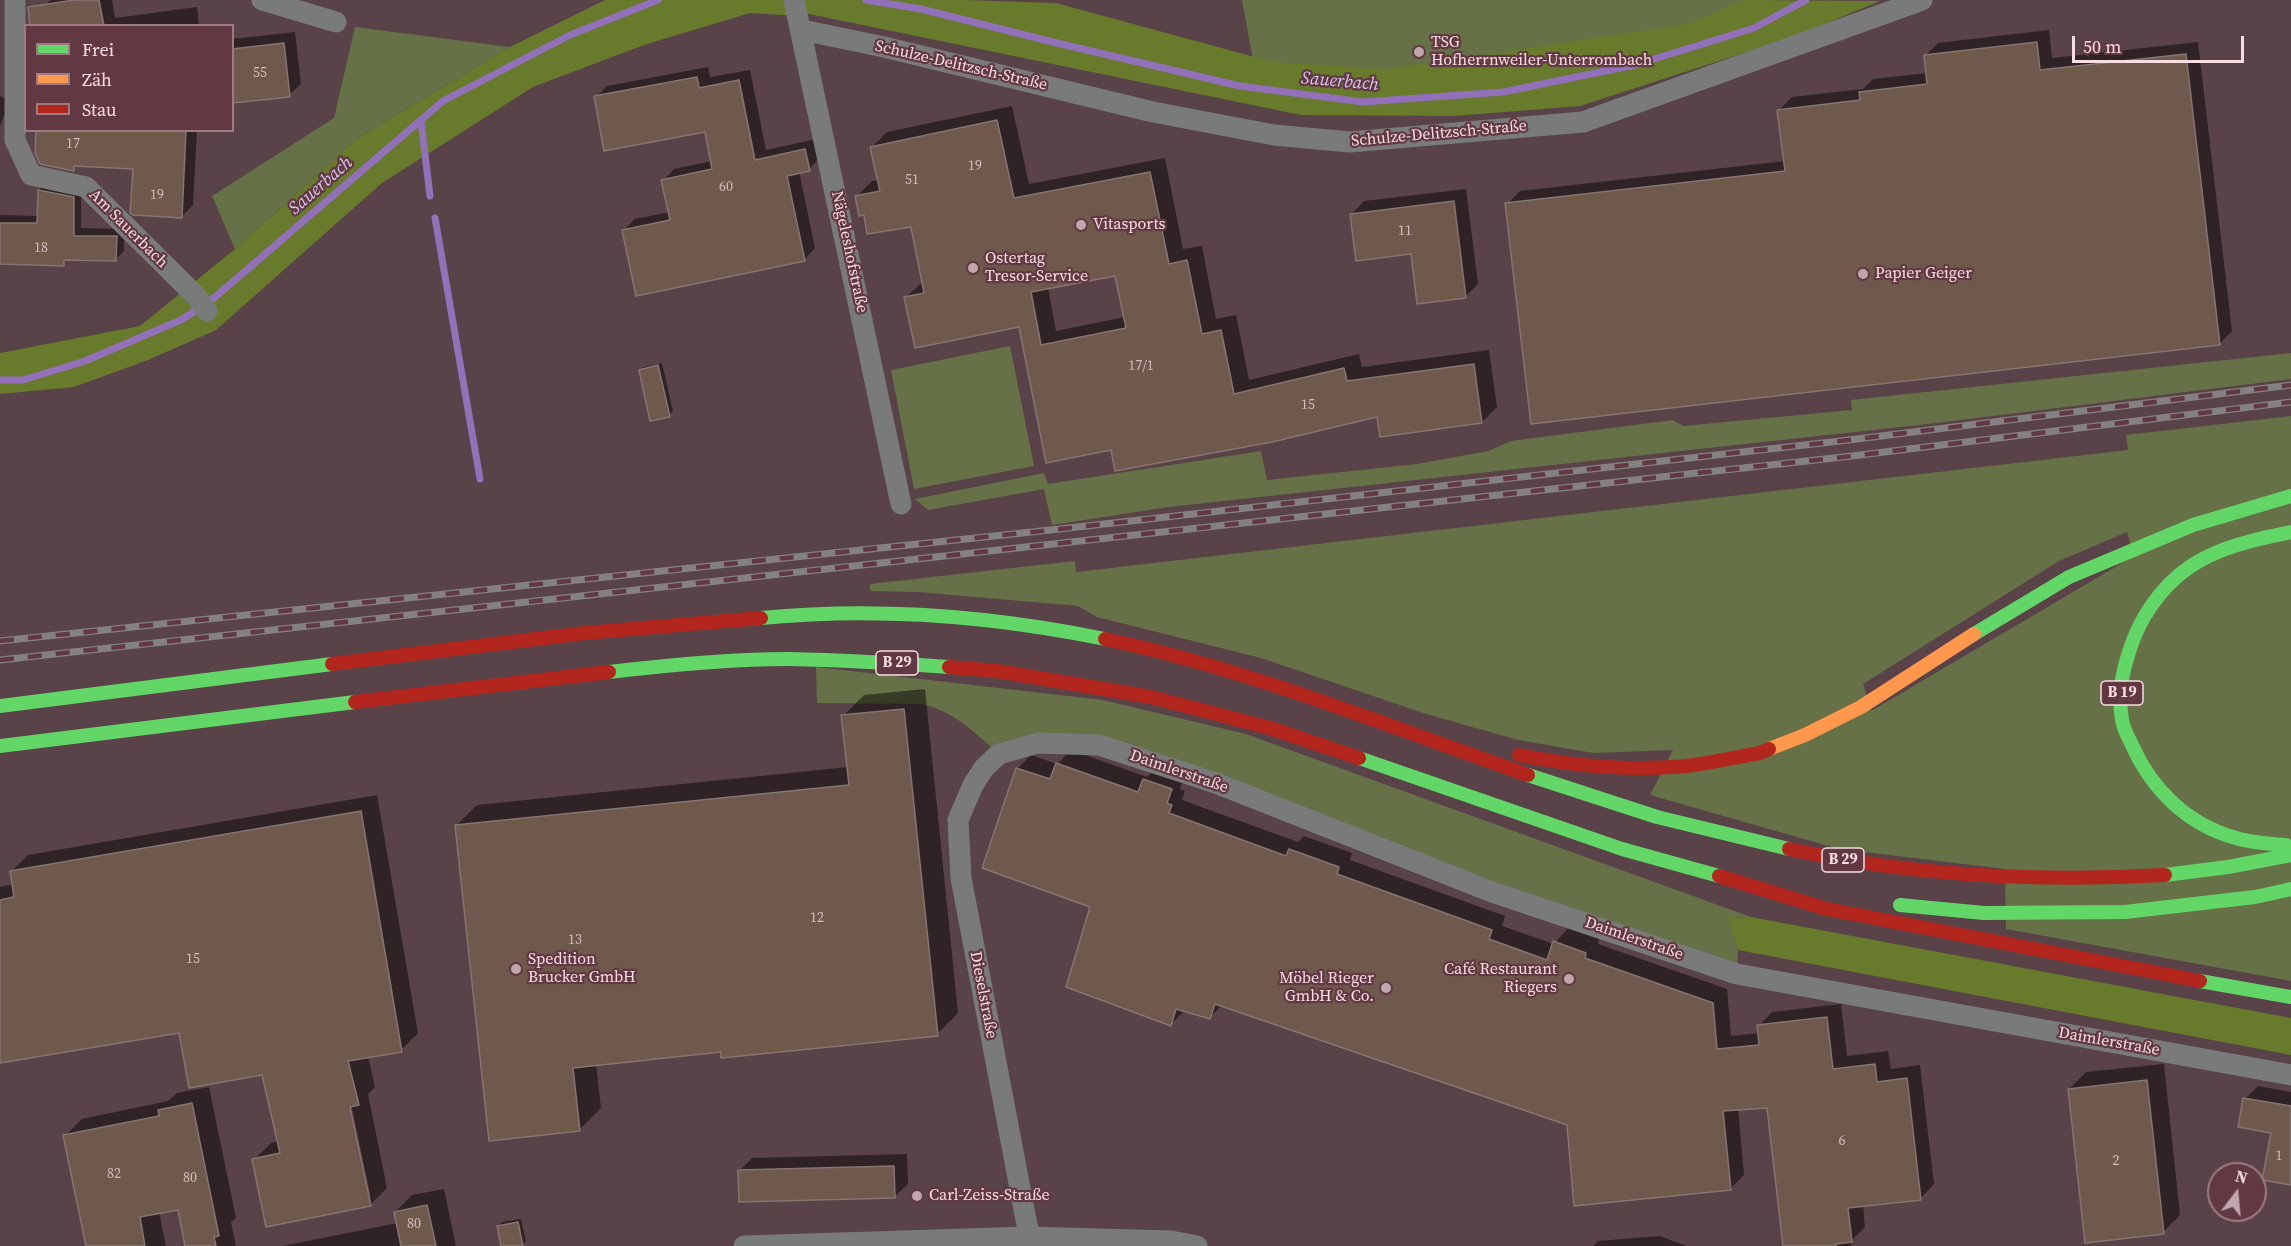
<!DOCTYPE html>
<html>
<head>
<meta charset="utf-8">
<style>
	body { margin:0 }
	#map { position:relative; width:2291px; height:1246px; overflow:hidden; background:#594248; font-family:"Source Serif 4",serif }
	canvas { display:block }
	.legend { position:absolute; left:24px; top:24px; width:210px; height:108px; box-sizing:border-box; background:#623943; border:2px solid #9e7b83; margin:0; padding:8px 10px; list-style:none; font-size:18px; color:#f8dde3 }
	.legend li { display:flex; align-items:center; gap:12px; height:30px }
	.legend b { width:30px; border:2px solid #9e7b83 }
	.north { position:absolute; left:2207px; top:1162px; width:60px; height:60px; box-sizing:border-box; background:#623943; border:2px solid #9e7b83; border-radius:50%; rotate:16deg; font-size:16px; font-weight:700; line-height:24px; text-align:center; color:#f8dde3 }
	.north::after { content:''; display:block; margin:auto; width:21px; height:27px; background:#c0a7ad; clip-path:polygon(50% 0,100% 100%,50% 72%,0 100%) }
	.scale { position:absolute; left:2072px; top:36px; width:172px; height:27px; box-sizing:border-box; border:3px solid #f8dde3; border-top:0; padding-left:8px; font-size:18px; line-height:21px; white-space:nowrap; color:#f8dde3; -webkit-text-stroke:4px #623943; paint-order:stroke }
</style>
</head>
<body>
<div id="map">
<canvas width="2291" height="1246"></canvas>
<ul class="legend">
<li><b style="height:8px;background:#63d668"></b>Frei</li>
<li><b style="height:8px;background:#ff974d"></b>Zäh</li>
<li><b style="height:8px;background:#b3261e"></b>Stau</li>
</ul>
<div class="north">N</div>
<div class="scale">50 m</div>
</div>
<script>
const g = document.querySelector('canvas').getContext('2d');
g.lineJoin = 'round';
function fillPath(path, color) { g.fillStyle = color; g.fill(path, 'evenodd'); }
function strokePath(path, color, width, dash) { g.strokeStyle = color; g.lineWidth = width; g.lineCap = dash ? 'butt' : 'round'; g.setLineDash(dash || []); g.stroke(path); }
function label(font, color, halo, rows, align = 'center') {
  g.font = font + ' "Source Serif 4",serif'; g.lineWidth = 4.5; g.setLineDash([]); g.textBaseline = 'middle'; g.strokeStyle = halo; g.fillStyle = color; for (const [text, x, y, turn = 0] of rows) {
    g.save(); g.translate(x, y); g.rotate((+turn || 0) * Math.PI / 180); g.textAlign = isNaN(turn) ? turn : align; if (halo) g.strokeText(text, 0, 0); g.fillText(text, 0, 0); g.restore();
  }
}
fillPath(new Path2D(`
	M1242 0H1774L1705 34 1374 85 1255 71Z
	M355 27 510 47 358 138 235 249 212 196 334 118Z
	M1010 346 1034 466 914 489 891 370Z
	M2291 353V379L1928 424 1169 507 1052 525 1044 489 928 510 915 499 1044 473 1048 484 1261 451 1267 480 1417 464 1488 451 1511 441 1673 420 1683 426 1852 410 1851 400Z
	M2291 416V981L2006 929 2005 869 1839 849 1650 795 1673 750 1593 753 1518 740 1423 713 1261 658 1097 617 1078 606 918 592 870 591V584L1075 561 1076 572 2128 450 2126 435ZM2127 532 2134 556 1871 711 1863 684 2059 561Z
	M816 667 1103 700 1246 734 1751 917 1729 918 1738 950 1737 974 1099 745 999 754C973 731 957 714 923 704L817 703Z`), '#667147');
fillPath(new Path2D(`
	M605 0H794L798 16 750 13 644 45 533 87 382 183 216 330 148 360 74 387 0 394V353L140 326 235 249 358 138 510 47Z
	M801 0H963L1056 3 1273 62 1389 69 1688 24 1743 0 1880 1 1793 37 1580 106 1454 116 1301 115 804 13Z
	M1751 917 2291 1018V1055L1738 950 1728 918Z`), '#687a2c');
fillPath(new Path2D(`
	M51 0H112L115 18 197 7 199 26H44L45 5Z
	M2049 30 2052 58 2198 42 2232 331 2219 344 1507 204 1520 191 1785 161 1779 110 1792 97 1863 89 1873 79 1928 73 1925 56 1938 43Z
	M295 32 301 84 289 95 232 102V39Z
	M708 67 710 77 750 70 766 150 816 139 820 158 809 169 799 171 815 248 804 260 623 231 635 219 670 212 663 181 674 169 712 161 706 130 596 97 607 86Z
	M0 96 10 100 0 126Z
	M1012 106 1029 184 1165 158 1183 249 1202 246 1216 319 1236 315 1249 380 1359 354 1362 367 1489 350 1497 407 1482 422 1379 415 1112 448 1020 326 906 297 923 282 912 226 866 214 857 196 872 181 879 180 872 147 887 132ZM1117 274 1125 317 1056 331 1048 287Z
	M38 130H197L193 205 181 217 135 168 78 165 73 170Z
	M47 182 81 190V228L124 229V251L116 259 69 258 63 264 0 263V215L39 216V190Z
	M1466 189 1478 284 1465 297 1413 252 1352 214 1364 201Z
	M662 363 673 411 669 415 640 371 644 367Z
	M925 689 958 1013 937 1034 722 1051 596 1064 601 1108 579 1130 456 826 477 805 848 767 843 716 864 695Z
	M1071 750 1147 777 1159 766 1185 775 1180 789 1185 791 1182 800 1298 842 1304 836 1352 853 1350 860 1505 916 1502 926 1554 944 1568 928 1599 939 1598 944 1727 989 1731 1036 1759 1033V1026L1772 1012 1841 1004 1847 1056 1888 1051 1891 1069 1920 1065 1934 1184 1921 1198 1863 1205 1865 1227 1851 1241V1246H1785L1768 1106 1738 1108 1744 1175 1730 1189 1568 1124 1222 1005 1209 1018 1185 1010 1171 1024 1092 906 1017 769 1031 755 1057 764Z
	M377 795 418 1033 401 1050 368 1056 375 1087 368 1094 387 1188 370 1205 254 1160 271 1143 279 1141 263 1074 180 1031 0 1062V887L13 884 11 872 28 855ZM350 1099 370 1194H367L347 1100Z
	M2164 1064 2180 1215 2163 1232 2069 1089 2086 1072Z
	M2258 1086 2291 1092V1183L2272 1132 2245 1099Z
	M209 1087 236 1218 231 1222 236 1246H187L179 1208 159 1212 166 1246H88L65 1136 82 1119 168 1101 177 1093Z
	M907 1154 908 1184 895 1196 739 1171 752 1158Z
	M444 1189 456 1246H282L398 1223 395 1212 412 1195Z
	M521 1219 526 1242 520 1246H502L498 1226 502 1222Z
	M1660 1236 1687 1246H1593L1598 1241Z`), '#0007');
strokePath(new Path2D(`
	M866 0 921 9 1053 42 1240 86 1363 102 1503 92 1635 65 1754 28 1806 0
	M421 121 430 196
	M435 218 480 479
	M0 380H23L85 361 183 319 214 298 443 101 570 35 658 0`), '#9371ba', 7);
const building = new Path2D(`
	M74 0H99L104 26H30L28 7Z
	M2037 42 2040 70 2186 54 2220 345 1531 424 1505 203 1785 171 1777 110 1860 100 1859 92 1927 84 1924 55Z
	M284 43 290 97 232 103V49Z
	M697 77 699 88 739 80 755 160 805 149 810 171 787 176 805 261 636 296 622 230 670 220 661 180 712 169 705 132 604 151 594 96Z
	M997 120 1014 198 1150 172 1169 264 1187 260 1202 334 1221 330 1234 394 1344 368 1347 381 1474 364 1482 423 1380 437 1377 417 1272 442 1115 471 1111 450 1046 463 1019 327 915 348 904 297 924 293 911 227 867 234 864 215 859 216 855 196 880 191 870 147ZM1115 276 1126 328 1041 345 1031 292Z
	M36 130H186L182 218 133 215 130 213 133 169 74 166V171L40 164 35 153Z
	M38 190 74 197V236H117L116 261 64 260V266L0 264V223H37Z
	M1454 201 1466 298 1417 304 1411 254 1356 261 1350 214Z
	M658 365 670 417 650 421 639 370Z
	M904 709 938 1036 721 1058V1052L573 1068 580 1131 489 1141 455 825 849 785 841 715Z
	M1056 763 1138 792 1143 779 1172 789 1167 803 1172 805 1169 813 1286 856 1289 849 1339 867 1337 874 1492 930 1489 939 1547 960 1553 941 1586 953 1585 958 1713 1003 1717 1049 1759 1045 1757 1025 1827 1017 1833 1069 1875 1064 1877 1082 1907 1078 1921 1200 1848 1208 1852 1242 1836 1244V1246H1783L1767 1108 1723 1111 1731 1190 1574 1206 1567 1125 1215 1004 1210 1019 1176 1009 1171 1026 1066 987 1090 907 982 868 1016 768 1050 779Z
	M361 811 402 1052 348 1061 359 1105 350 1107 371 1206 266 1227 252 1159 280 1153 262 1075 189 1088 179 1033 0 1063V900L14 897 10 871Z
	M2147 1080 2164 1234 2085 1243 2068 1089Z
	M2243 1098 2291 1106V1185L2262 1180 2271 1133 2238 1127Z
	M192 1103 219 1236 214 1237 216 1246H185L178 1210 140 1217 145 1246H86L63 1135 159 1116 158 1110Z
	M894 1166 895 1198 739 1202 738 1170Z
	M427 1205 436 1246H401L394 1212Z
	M518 1222 523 1246H501L497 1226Z`);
fillPath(building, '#6f584c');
strokePath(building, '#867572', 1.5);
strokePath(new Path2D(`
	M15 0V140L31 175 86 187 195 295 207 311
	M262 0 336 22
	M794 0 901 504
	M802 30 884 47 1153 112 1274 135 1350 142 1583 122 1922 0
	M744 1246 1029 1237 1171 1241 1197 1246
	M1031 1246 961 878 958 820 973 785 984 768 999 754 1038 743 1099 745 1213 782 1492 892 1737 974 2291 1075`), '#797b7a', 21);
strokePath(new Path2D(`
	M761 618C874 607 993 616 1105 639
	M1974 634 2069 577 2193 525 2291 496
	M609 672C669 665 729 659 788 659 842 660 895 663 949 667
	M0 706 332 664
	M0 746 355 702
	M1359 758 1622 849 1719 876
	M1528 775 1657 817 1789 849
	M2286 845C2269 844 2253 843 2236 838 2188 825 2152 790 2132 745 2128 736 2123 729 2122 719 2118 698 2122 673 2129 652 2139 619 2160 588 2188 568 2218 547 2256 539 2291 532
	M2165 875 2228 867 2291 855
	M1900 905 1984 913 2125 912 2255 897 2291 889
	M2200 981 2291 997`), '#63d668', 14);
strokePath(new Path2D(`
	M1769 749 1805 735 1861 707 1974 634`), '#ff974d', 14);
strokePath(new Path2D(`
	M1105 639C1251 670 1388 726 1528 775
	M332 664 585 633 761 618
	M949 667 997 671 1151 697 1270 728 1359 758
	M355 702 609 672
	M1519 755C1573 766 1632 771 1686 766 1711 763 1736 757 1760 753L1769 749
	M1789 849C1912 876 2040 882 2165 875
	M1719 876 1827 909 2200 981`), '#b3261e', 14);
const rail = new Path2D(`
	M0 641 1060 529 1849 440 2291 385
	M0 660 1852 456 2291 402`);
strokePath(rail, '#848182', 7);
strokePath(rail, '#623943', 4.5, [14]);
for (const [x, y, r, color] of [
	[1419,52,6,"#c0a7ad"],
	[1081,225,6,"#c0a7ad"],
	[973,268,6,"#c0a7ad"],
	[1863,274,6,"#c0a7ad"],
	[516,969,6,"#c0a7ad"],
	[1569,979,6,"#c0a7ad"],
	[1386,988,6,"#c0a7ad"],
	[917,1196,6,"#c0a7ad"]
]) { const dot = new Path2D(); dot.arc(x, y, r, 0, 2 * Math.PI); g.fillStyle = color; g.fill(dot); strokePath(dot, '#623943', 2); }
label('14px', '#d6bcbd', null, [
	["55",260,73],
	["17",73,144],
	["19",975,166],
	["51",912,180],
	["60",726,187],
	["19",157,195],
	["11",1405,231],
	["18",41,248],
	["17/1",1141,366],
	["15",1308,405],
	["12",817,918],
	["13",575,940],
	["15",193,959],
	["6",1842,1141],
	["1",2279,1156],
	["2",2116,1161],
	["82",114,1174],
	["80",190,1178],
	["80",414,1224]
]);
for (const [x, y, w] of [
	[897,663,42],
	[2122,693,42],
	[1843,860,42]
]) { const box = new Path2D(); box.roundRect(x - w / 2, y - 12, w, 24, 4.5); g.fillStyle = '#623943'; g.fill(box); strokePath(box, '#f8dde3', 1.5); }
label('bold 15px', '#f8dde3', null, [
	["B 29",897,663],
	["B 19",2122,693],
	["B 29",1843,860]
]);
label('16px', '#f8dde3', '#623943', [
	["TSG",1431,43],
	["Hofherrnweiler-Unterrombach",1431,61],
	["Vitasports",1093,225],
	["Ostertag",985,259],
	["Tresor-Service",985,277],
	["Papier Geiger",1875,274],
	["Spedition",528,960],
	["Brucker GmbH",528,978],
	["Café Restaurant",1557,970,"right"],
	["Riegers",1557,988,"right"],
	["Möbel Rieger",1374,979,"right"],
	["GmbH & Co.",1374,997,"right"],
	["Carl-Zeiss-Straße",929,1196]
], 'left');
label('16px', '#f8dde3', '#623943', [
	["Schulze-Delitzsch-Straße",961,66,13],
	["Schulze-Delitzsch-Straße",1439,134,-5],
	["Am Sauerbach",128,229,45],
	["Nägeleshofstraße",849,252,78],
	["Daimlerstraße",1179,772,19],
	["Daimlerstraße",1634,939,19],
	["Dieselstraße",983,995,79],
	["Daimlerstraße",2109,1042,10]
]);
label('italic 18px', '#d6c5ef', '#623943', [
	["Sauerbach",1340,82,5],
	["Sauerbach",321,186,-41]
]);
</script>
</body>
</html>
